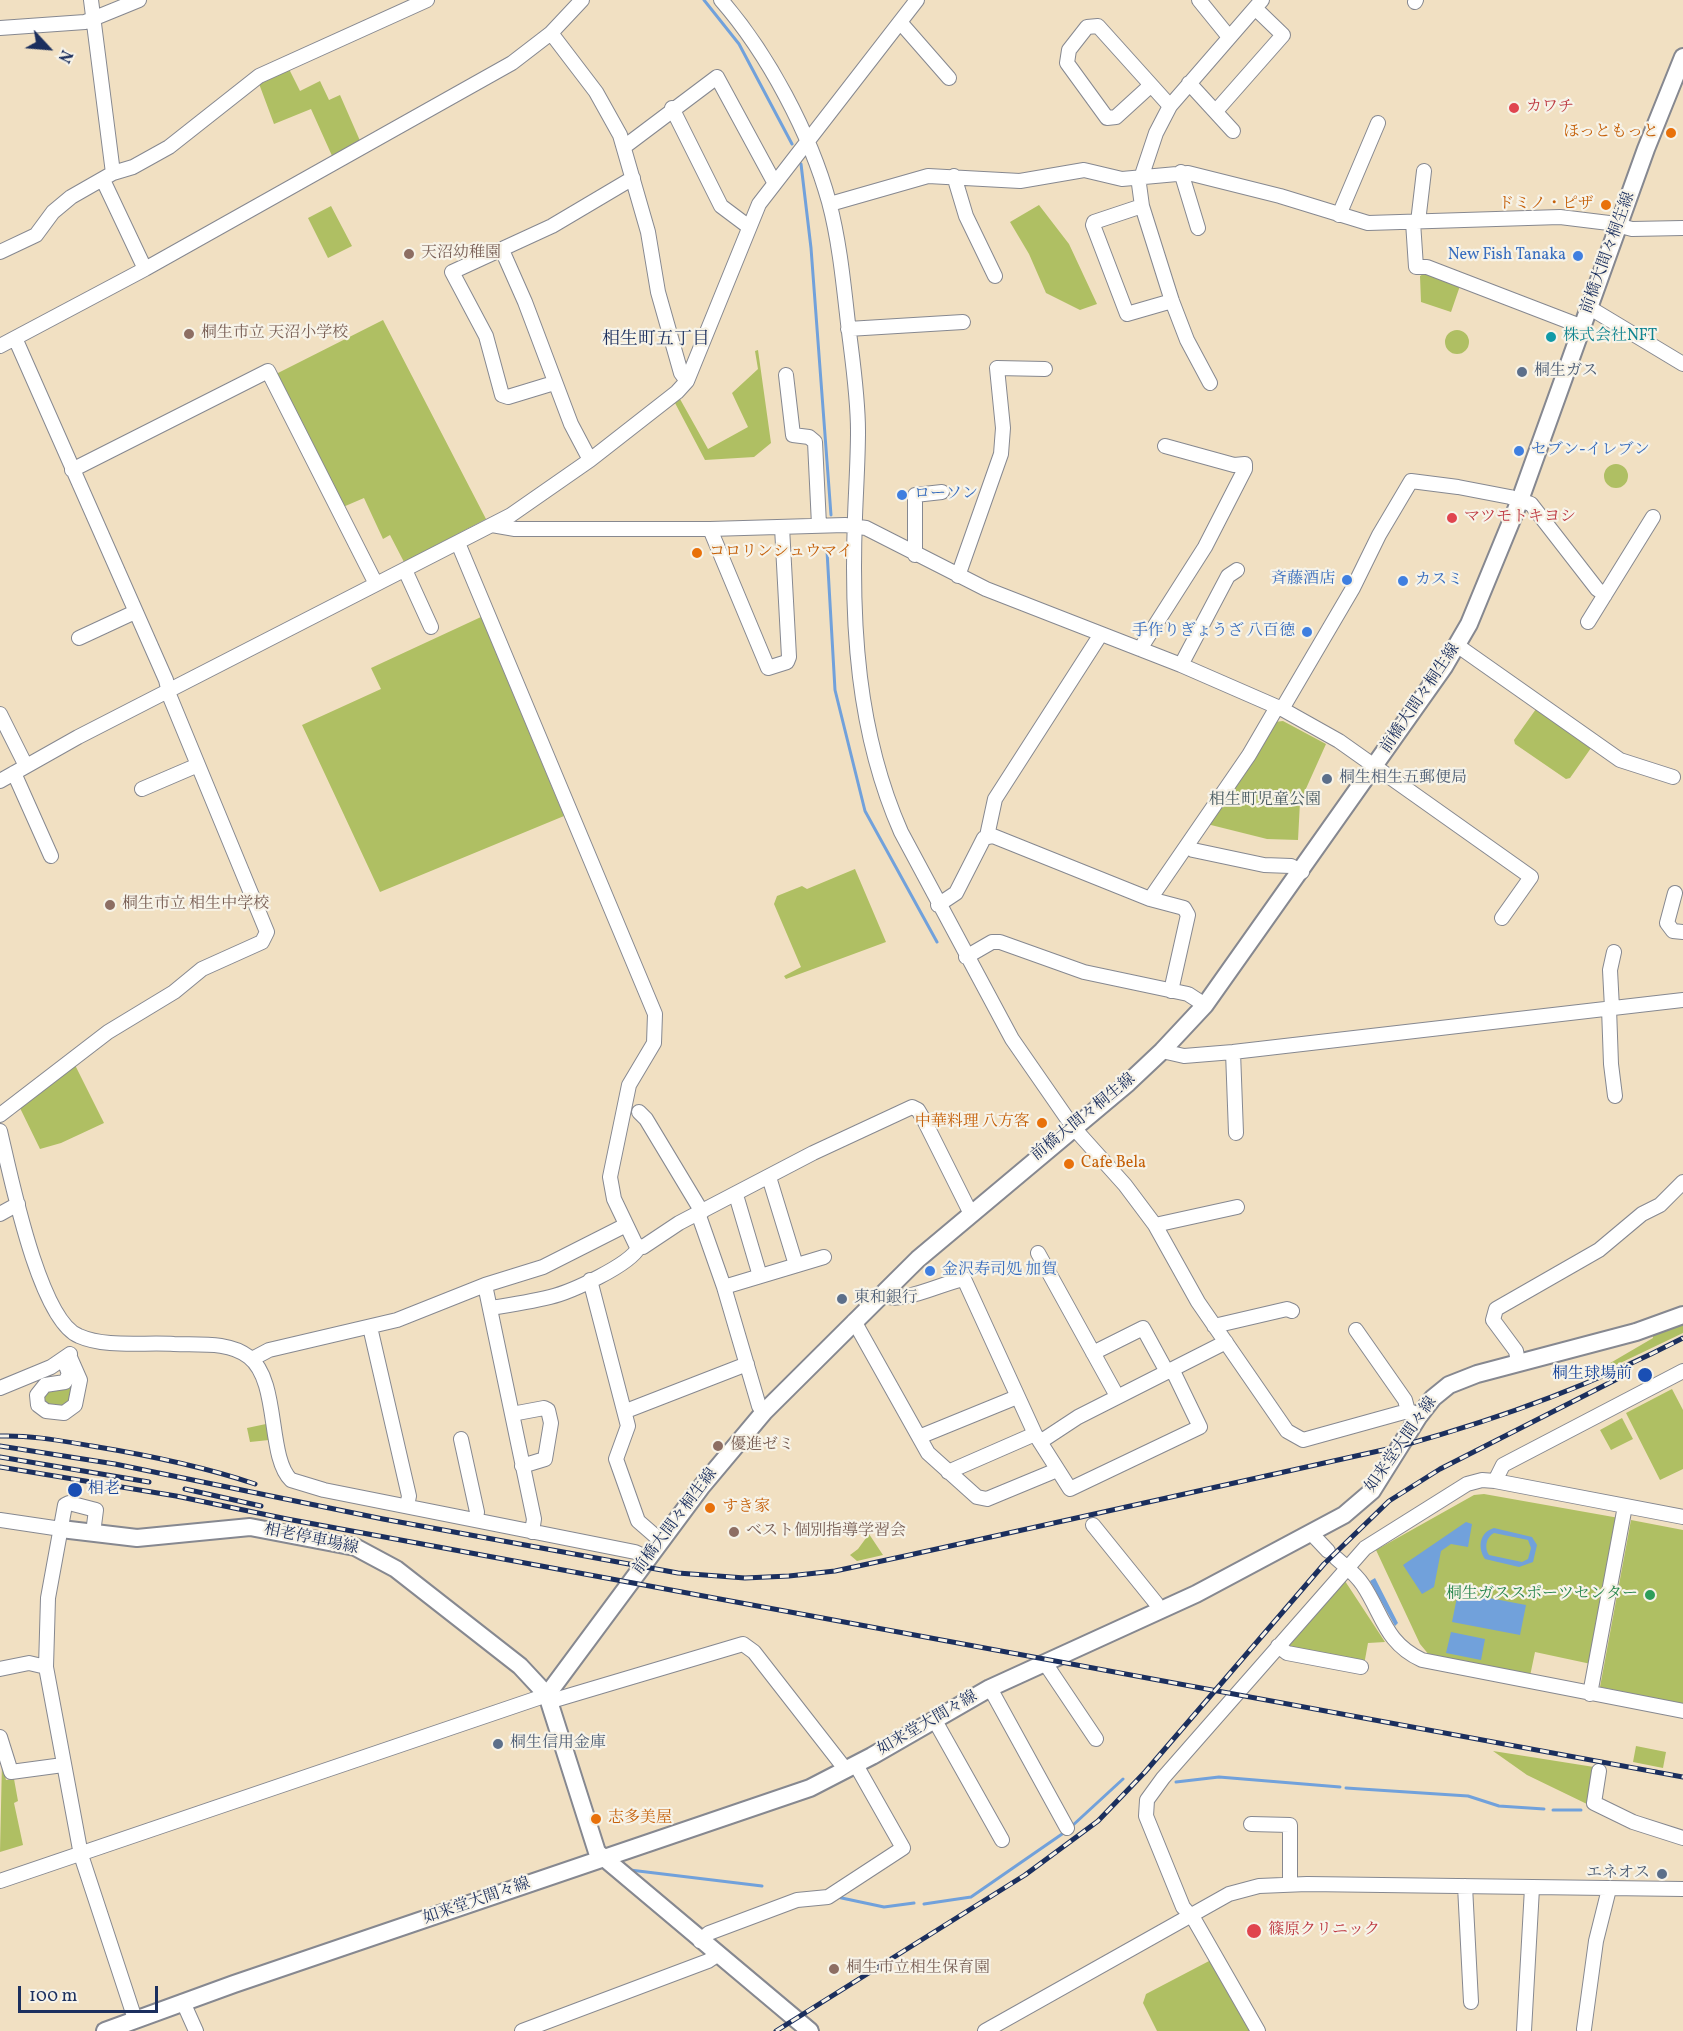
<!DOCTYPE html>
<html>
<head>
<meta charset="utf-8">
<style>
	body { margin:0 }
	#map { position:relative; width:1683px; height:2031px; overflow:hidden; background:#f1e0c2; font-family:Vollkorn,serif }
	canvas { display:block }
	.north { position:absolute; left:18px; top:18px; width:60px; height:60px; -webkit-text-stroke:4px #f7f3e8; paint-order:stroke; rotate:116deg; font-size:16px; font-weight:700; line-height:24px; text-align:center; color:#1b2f5e }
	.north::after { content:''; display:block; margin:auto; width:21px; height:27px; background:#1b2f5e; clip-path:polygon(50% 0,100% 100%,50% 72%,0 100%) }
	.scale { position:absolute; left:18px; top:1986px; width:140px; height:27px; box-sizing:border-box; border:3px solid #1b2f5e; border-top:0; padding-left:8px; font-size:18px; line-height:21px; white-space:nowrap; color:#1b2f5e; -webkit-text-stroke:4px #f7f3e8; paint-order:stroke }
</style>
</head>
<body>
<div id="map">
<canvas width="1683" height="2031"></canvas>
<div class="north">N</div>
<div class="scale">100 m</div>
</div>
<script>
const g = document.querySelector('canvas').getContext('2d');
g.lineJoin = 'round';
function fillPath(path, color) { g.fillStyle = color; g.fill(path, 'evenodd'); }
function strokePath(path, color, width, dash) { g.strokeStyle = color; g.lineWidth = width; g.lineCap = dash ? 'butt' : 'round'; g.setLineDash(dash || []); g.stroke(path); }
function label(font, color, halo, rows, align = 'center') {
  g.font = font + ' Vollkorn,"Noto Serif JP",serif'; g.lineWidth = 4.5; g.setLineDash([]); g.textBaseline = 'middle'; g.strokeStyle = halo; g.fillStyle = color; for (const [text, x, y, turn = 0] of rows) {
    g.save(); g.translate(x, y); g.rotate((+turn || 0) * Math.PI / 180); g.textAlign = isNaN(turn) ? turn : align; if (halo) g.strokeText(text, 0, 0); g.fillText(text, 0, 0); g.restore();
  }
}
fillPath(new Path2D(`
	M288 67 300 91 320 81 329 100 340 95 361 143 333 158 311 109 274 124 258 81Z
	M1039 205 1069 244 1097 304 1080 310 1046 293 1029 254 1010 222Z
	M331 206 352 246 328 258 308 218Z
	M1428 271 1461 283 1451 312 1421 302 1420 276Z
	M383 320 486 519 404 562 390 535 383 539 364 498 343 507 278 377V373Z
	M1445 342a12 12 0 1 1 24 0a12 12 0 1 1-24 0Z
	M758 350 771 443 754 457 705 460 675 403 680 399 708 449 748 427 732 393 758 369 755 351Z
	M1604 476a12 12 0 1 1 24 0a12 12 0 1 1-24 0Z
	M481 617 564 816 380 892 302 725 381 689 371 668Z
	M1540 708 1591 748 1570 778 1566 779 1515 744 1514 740 1536 709Z
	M1283 721 1326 744 1300 802 1298 840 1267 839 1207 824 1274 722Z
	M855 869 886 942 786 979 784 976 801 967 774 904 777 896 802 886 807 889Z
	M74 1063 104 1123 61 1143 40 1149 20 1108Z
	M1683 1320V1333L1589 1378 1588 1376 1653 1338 1652 1332Z
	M74 1377 71 1403C63 1409 51 1408 43 1401L45 1391Z
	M1672 1389 1683 1410V1469L1660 1480 1626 1413Z
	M1622 1418 1633 1439 1611 1450 1600 1430Z
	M266 1424 269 1440 250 1442 247 1428Z
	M1484 1494 1619 1518 1591 1664 1535 1652 1530 1676 1430 1656 1420 1644 1376 1550 1474 1495Z
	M1631 1520 1683 1530V1704L1600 1687Z
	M869 1534 883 1555 857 1561 850 1555 858 1549Z
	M1345 1581 1385 1642 1368 1643 1364 1665 1288 1647Z
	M1636 1746 1666 1752 1663 1768 1633 1762Z
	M1493 1751 1594 1767 1589 1805 1527 1775Z
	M2 1761 6 1780 14 1779 18 1801 14 1803 23 1845 0 1852Z
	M1211 1960 1252 2031H1157L1143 2003 1146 1994Z`), '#afbf63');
fillPath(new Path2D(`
	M1466 1522 1472 1524 1468 1547 1451 1544 1441 1551 1434 1587 1422 1594 1403 1565Z
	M1494 1528 1532 1537 1537 1545 1533 1562 1519 1567 1485 1559C1477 1547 1480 1532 1494 1528ZM1494 1533 1528 1540 1531 1548 1528 1559 1522 1562 1489 1555C1484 1548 1486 1537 1494 1533Z
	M1375 1578 1398 1623 1395 1626 1370 1581Z
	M1458 1592 1526 1605 1520 1635 1452 1622Z
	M1451 1632 1485 1639 1481 1660 1446 1653Z`), '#71a1db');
strokePath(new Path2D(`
	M704 0 739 44 792 144
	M801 164 811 248 831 515
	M827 551 835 690 865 811 937 942
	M1176 1782 1219 1777 1340 1787
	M1346 1788 1468 1796 1499 1806 1544 1809
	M1553 1810H1581
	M1072 1826 1123 1779
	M630 1870 762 1886
	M837 1897 884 1907 914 1903
	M924 1904 971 1897 1065 1832`), '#71a1db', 3);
const minor = new Path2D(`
	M91 0 113 173
	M721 0C768 54 810 133 829 202 840 243 844 289 849 332 853 364 858 398 858 431 858 459 856 488 855 517 851 624 857 732 901 832L1012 1039 1073 1127 1125 1185 1155 1225 1198 1302 1287 1431 1303 1440 1404 1412H1412L1419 1416
	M1199 0 1229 37
	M1415 2 1416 0
	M900 22 949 78
	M0 28 85 22 139 0
	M551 33 596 92 620 135 648 232 658 292 681 373 687 381
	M1189 83 1233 131
	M1150 86 1116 117 1107 118 1067 63 1069 50 1087 27 1098 26 1170 106
	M672 108 721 206 749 227
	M1216 111 1283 35 1255 8
	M624 147 717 77 774 182
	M1181 172 1198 228
	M954 176 966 216 995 276
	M103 180 145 269
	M830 204 928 176 1020 181 1084 170 1122 179 1188 173 1280 196 1368 223 1560 217 1609 223 1632 229 1683 228
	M1142 206 1094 222 1093 225 1127 314 1172 301
	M1339 215 1378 123
	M1413 222 1416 267H1427L1583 327
	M1418 222 1424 171
	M502 250 525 302 571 424 590 460
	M0 252 36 235 53 212 71 197 113 173 133 167 169 147 259 76 427 0
	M1590 308 1683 364
	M848 329 963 322
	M0 346 145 269 512 63 551 33 582 0
	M786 375 793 435 809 437 815 442 819 525
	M554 383 508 397 502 395 486 336 452 272 552 226 633 178
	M1210 383 1187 340 1172 301 1142 206 1139 184 1156 133 1170 106 1262 0
	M72 470 268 371 376 584
	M492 525 515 529H710L845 525 866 528 986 589 1181 665 1282 709 1339 741 1531 877 1502 918
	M710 529 768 668 787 662 789 657 782 527
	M458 543 655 1014 654 1043 629 1085 610 1177 614 1199 636 1245 643 1247 679 1223 813 1153 912 1107 918 1110 925 1122 970 1212
	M915 555V495L942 492
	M405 570 431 627
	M958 576 1001 454 1003 428 997 368 1045 369
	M1588 622 1653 517
	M79 638 135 612
	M1458 646 1620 760 1673 777
	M1140 649 1205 547 1245 469V464L1234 465 1165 446
	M1181 665 1228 576 1237 570
	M1282 709 1353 588 1379 535 1411 481 1458 487 1510 497 1531 504 1597 589 1605 595
	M0 714 26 766
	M14 773 51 856
	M0 781 78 737 511 515 590 460 677 392 687 381 759 204 917 0
	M142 789 198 765
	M987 836 995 799 1101 634
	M1187 846 1193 850 1264 865 1291 866 1302 872
	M1675 893 1667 923 1673 931 1683 932
	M1150 899 1249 755 1277 707
	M938 905 956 893 984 838 993 836 1150 899 1184 908 1188 915 1171 991
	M966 957 992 942H1000L1084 972 1188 994 1205 1005
	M1609 1008 1611 1064 1615 1096
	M1612 1008 1610 970 1614 952
	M1162 1051 1184 1056 1233 1052 1683 1000
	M1233 1052 1236 1133
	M639 1112 646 1119 702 1212
	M0 1115 108 1032 174 992 202 969 262 942 267 932 170 697 166 680 15 338
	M0 1131C10 1173 39 1320 79 1336 106 1348 144 1342 174 1344 198 1345 229 1341 249 1357 280 1381 267 1457 291 1480L324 1490 635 1552 648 1558
	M769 1177 796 1265
	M736 1195 760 1276
	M698 1213 724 1287 759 1406 764 1412
	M0 1214 18 1204
	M1155 1225 1237 1207
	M1038 1253 1117 1396
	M590 1280 628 1426 616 1459 638 1521 661 1541
	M485 1285 534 1519 532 1532
	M724 1287 824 1257
	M882 1294C897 1307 944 1282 964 1279L1035 1434 1070 1489 1200 1427 1172 1369
	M490 1308C510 1305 530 1302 550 1297 571 1292 630 1265 639 1247
	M854 1321 928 1453 977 1497 987 1499 1057 1470
	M1214 1326 1287 1309 1292 1311
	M370 1327 409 1496 407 1506
	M1356 1330 1405 1400 1408 1411
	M1093 1353 1143 1328 1167 1372
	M252 1359 269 1350 397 1320 485 1285 543 1267 626 1225
	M64 1360 69 1374 65 1382 45 1385 37 1395 38 1405 46 1411 64 1413 75 1405 80 1380 69 1355
	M1518 1362 1516 1351 1493 1320 1496 1309 1599 1250 1642 1214 1660 1205 1683 1182
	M0 1388 51 1367 70 1354
	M626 1411 747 1364
	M512 1414 544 1408 548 1410 551 1423 545 1459 522 1466
	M919 1437 1017 1397
	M461 1439 477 1512 476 1520
	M1040 1442 1078 1417 1226 1342
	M948 1472 1035 1434
	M1495 1481 1503 1465 1683 1371
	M0 1520 61 1529
	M1093 1525 1156 1603 1159 1611
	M93 1533 96 1510 69 1503 65 1505 48 1598 46 1667 81 1855 135 2019
	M1311 1533 1328 1551
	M1336 1558C1345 1566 1356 1574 1363 1585 1383 1615 1385 1643 1422 1660L1683 1711
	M1278 1646 1287 1653 1361 1667
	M1045 1663 1096 1739
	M0 1669 29 1663 46 1667
	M990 1688 1067 1828
	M1590 1694 1625 1506
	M934 1719 1002 1840
	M0 1737 11 1772 63 1765
	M1599 1771 1594 1803 1633 1822 1683 1838
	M1251 1824 1290 1825V1884
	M0 1881 547 1695 558 1699 743 1644 754 1652 846 1770
	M1465 1886 1471 2002
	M700 1941 709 1933 797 1900 828 1897 903 1848 856 1765
	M183 2002 196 2031
	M1584 2029 1596 1941 1609 1889
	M522 2031 708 1961 717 1955
	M985 2031 1229 1894 1259 1886 1307 1884 1683 1889
	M1258 2031 1195 1921 1183 1907 1146 1816 1147 1800 1163 1778 1365 1548 1467 1484 1482 1480 1495 1481 1683 1517
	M1524 2031 1532 1888`);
const major = new Path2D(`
	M61 1529 137 1538 250 1527 355 1547 396 1569 520 1666 547 1695
	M105 2031 234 1984 810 1788 872 1756 990 1688 1196 1594 1344 1515 1372 1491 1419 1416 1433 1398 1449 1385 1477 1374 1636 1332 1683 1315
	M810 2031 597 1852 547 1695 702 1486 764 1412 918 1259 1128 1083 1162 1051 1205 1005 1444 667 1469 624 1520 500 1646 149 1683 57`);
strokePath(minor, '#868890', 16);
strokePath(major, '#868890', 20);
strokePath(minor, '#fff', 14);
strokePath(major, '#fff', 16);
const rail = new Path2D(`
	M0 1436C31 1435 62 1441 92 1446 147 1455 202 1466 255 1484
	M0 1446 115 1464 383 1519 678 1573 745 1578 789 1576 835 1571 905 1556 1401 1446C1499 1419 1593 1385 1683 1338
	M0 1457 149 1482
	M0 1467 176 1496 287 1519 1683 1777
	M185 1489 261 1506
	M776 2031 1025 1875 1098 1821 1145 1772 1324 1564 1389 1501 1440 1469 1621 1377`);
strokePath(rail, '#1b2f5e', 5);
strokePath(rail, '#f7f3e8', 3, [9]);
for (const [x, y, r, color] of [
	[1514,108,6,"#e0444e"],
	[1671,133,6,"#e8710a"],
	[1606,205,6,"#e8710a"],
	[409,254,6,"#8d6e63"],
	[1578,256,6,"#3f7fe0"],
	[189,334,6,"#8d6e63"],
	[1551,337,6,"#0f9aa8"],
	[1522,372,6,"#5c6f8a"],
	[1519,451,6,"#3f7fe0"],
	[902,495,6,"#3f7fe0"],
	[1452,518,6,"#e0444e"],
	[697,553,6,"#e8710a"],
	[1347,580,6,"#3f7fe0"],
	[1403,581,6,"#3f7fe0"],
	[1307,632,6,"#3f7fe0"],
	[1327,779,6,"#5c6f8a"],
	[110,905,6,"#8d6e63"],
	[1042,1123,6,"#e8710a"],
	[1069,1164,6,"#e8710a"],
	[930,1271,6,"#3f7fe0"],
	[842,1299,6,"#5c6f8a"],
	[1645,1375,8,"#1a4fb4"],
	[718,1446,6,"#8d6e63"],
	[75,1490,8,"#1a4fb4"],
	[710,1508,6,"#e8710a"],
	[734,1532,6,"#8d6e63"],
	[1650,1595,6,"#2e9e5b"],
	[498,1744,6,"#5c6f8a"],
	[596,1819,6,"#e8710a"],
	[1662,1874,6,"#5c6f8a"],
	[1254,1931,8,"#e0444e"],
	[834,1969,6,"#8d6e63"]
]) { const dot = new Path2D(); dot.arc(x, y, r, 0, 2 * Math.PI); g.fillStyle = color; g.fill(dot); strokePath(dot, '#f7f3e8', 2); }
label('16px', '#be3a42', '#f7f3e8', [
	["カワチ",1526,108],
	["マツモトキヨシ",1464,518],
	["篠原クリニック",1268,1931]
], 'left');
label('16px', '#c56008', '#f7f3e8', [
	["ほっともっと",1659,133,"right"],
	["ドミノ・ピザ",1594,205,"right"],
	["コロリンシュウマイ",709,553],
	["中華料理 八方客",1030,1123,"right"],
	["Cafe Bela",1081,1164],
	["すき家",722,1508],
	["志多美屋",608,1819]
], 'left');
label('16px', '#1b2f5e', '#f7f3e8', [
	["前橋大間々桐生線",1609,253,-70],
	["前橋大間々桐生線",1421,699,-56],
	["前橋大間々桐生線",1084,1118,-39],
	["如来堂大間々線",1402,1445,-55],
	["前橋大間々桐生線",676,1522,-53],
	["相老停車場線",311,1540,12],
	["如来堂大間々線",928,1724,-30],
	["如来堂大間々線",477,1902,-19]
]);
label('16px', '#785e54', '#f7f3e8', [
	["天沼幼稚園",421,254],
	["桐生市立 天沼小学校",201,334],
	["桐生市立 相生中学校",122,905],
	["優進ゼミ",730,1446],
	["ベスト個別指導学習会",746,1532],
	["桐生市立相生保育園",846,1969]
], 'left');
label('16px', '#366cbe', '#f7f3e8', [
	["New Fish Tanaka",1566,256,"right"],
	["セブン-イレブン",1531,451],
	["ローソン",914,495],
	["斉藤酒店",1335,580,"right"],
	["カスミ",1415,581],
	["手作りぎょうざ 八百徳",1295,632,"right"],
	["金沢寿司処 加賀",942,1271]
], 'left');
label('16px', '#0d838f', '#f7f3e8', [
	["株式会社NFT",1563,337]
], 'left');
label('16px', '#4e5e75', '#f7f3e8', [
	["桐生ガス",1534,372],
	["桐生相生五郵便局",1339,779],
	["東和銀行",854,1299],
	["桐生信用金庫",510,1744],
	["エネオス",1650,1874,"right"]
], 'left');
label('16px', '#475a60', '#f7f3e8', [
	["相生町児童公園",1265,801]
]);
label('16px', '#164399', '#f7f3e8', [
	["桐生球場前",1632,1375],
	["相老",88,1490,"left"]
], 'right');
label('16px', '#27864d', '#f7f3e8', [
	["桐生ガススポーツセンター",1638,1595]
], 'right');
label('18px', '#1b2f5e', '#f7f3e8', [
	["相生町五丁目",656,341]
]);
</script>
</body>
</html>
